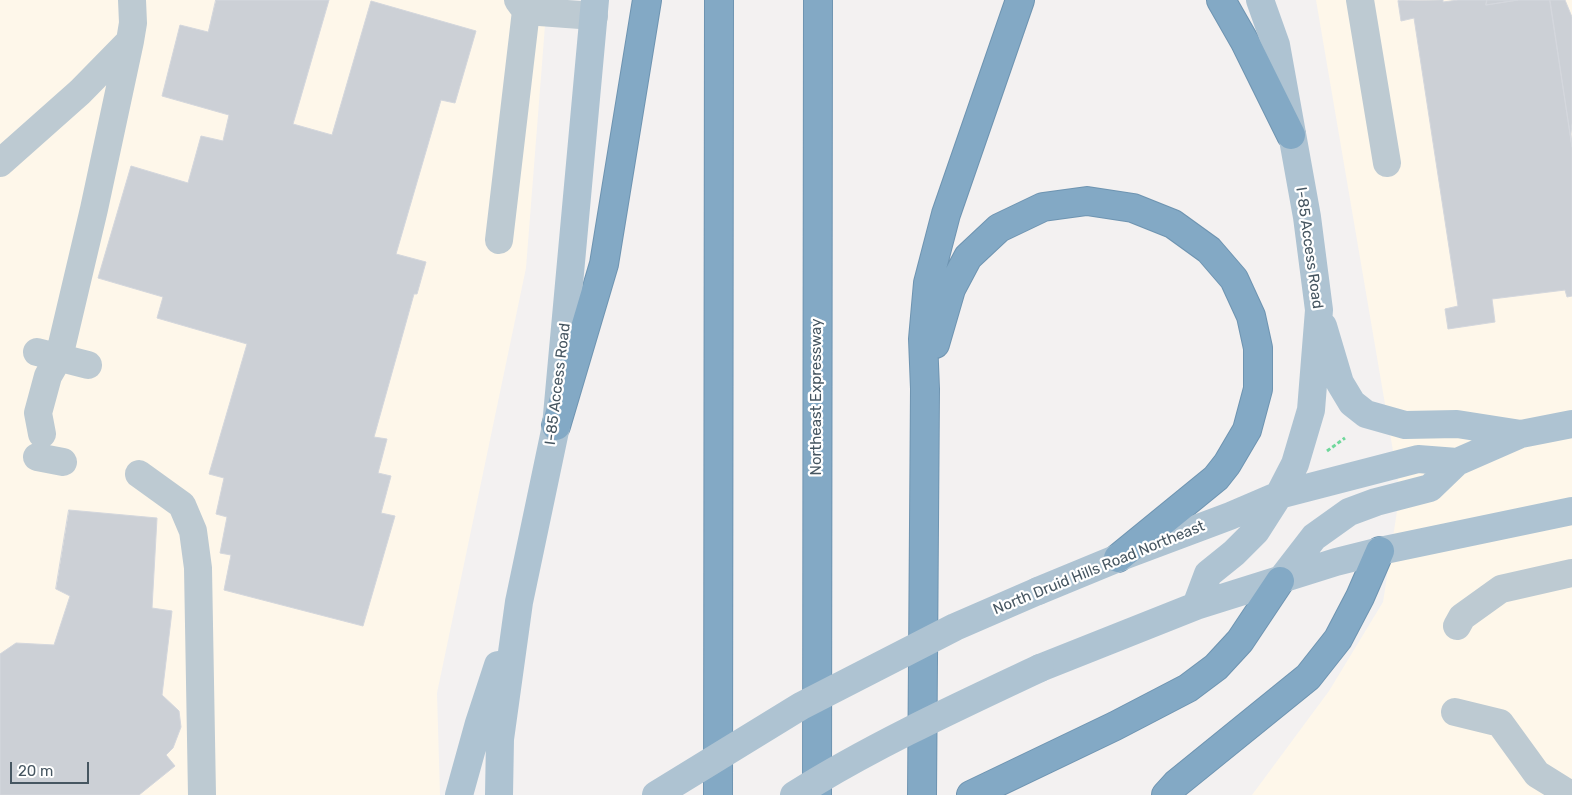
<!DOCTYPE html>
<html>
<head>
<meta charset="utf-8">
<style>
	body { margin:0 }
	#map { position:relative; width:1572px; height:795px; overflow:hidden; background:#f3f1f1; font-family:Rubik,sans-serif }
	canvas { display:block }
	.scale { position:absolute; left:10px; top:762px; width:79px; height:22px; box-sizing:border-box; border:2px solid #465661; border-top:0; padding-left:6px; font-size:15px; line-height:18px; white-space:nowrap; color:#465661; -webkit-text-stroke:4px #fff; paint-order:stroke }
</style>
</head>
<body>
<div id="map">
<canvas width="1572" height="795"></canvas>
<div class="scale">20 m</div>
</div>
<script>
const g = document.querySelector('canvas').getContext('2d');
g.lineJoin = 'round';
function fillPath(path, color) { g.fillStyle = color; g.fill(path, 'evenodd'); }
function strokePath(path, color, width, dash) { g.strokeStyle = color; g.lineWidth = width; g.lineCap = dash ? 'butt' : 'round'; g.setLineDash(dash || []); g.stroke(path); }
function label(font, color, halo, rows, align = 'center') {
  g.font = font + ' Rubik,sans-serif'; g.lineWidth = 4.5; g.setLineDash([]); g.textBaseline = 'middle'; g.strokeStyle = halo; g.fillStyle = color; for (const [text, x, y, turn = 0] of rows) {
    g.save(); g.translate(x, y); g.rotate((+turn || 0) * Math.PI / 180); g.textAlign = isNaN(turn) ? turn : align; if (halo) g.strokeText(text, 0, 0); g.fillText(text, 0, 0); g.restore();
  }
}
fillPath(new Path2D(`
	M0 0H547L526 268 437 693 440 795H0Z
	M1316 0H1572V795H1252L1329 691 1383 602 1400 492Z`), '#fef7ea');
const building = new Path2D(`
	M216 0H329L293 124 332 135 371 1 476 31 455 103 441 100 396 254 426 262 417 294H414L374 437 387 439 378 473 391 476 381 513 395 516 363 626 224 590 231 555 220 553 227 517 216 514 224 478 209 474 247 344 157 318 163 297 98 278 131 166 188 183 201 136 223 141 229 115 162 96 180 25 208 32Z
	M1443 0V2L1458 0H1487L1486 5 1518 0H1550L1572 147V296L1567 297 1565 290 1492 299 1495 322 1448 329 1445 309 1458 306 1414 18 1401 21 1398 1Z
	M1487 0H1518L1486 5Z
	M1550 0H1565L1572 17V123L1571 134 1572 147Z
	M69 510 157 518 152 608 172 611 162 695 179 711 181 727 173 748 166 755 175 766 139 795H0V654L16 643 54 645 70 596 56 589Z`);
fillPath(building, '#ccd0d6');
strokePath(building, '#d4d7dd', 1);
const highway = new Path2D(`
	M1221 0 1245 42 1291 135
	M935 344 951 289 968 257 999 228 1043 207 1087 201 1133 208 1173 224 1209 250 1234 279 1251 316 1258 348V389L1247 430 1227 464 1216 478 1118 558
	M556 426 604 264 647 0
	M718 795 719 0
	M817 795 818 0
	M922 795 925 389 923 339 928 283 946 214 1020 0
	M971 795 1115 726 1188 688 1216 667 1240 641 1280 581
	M1166 795 1176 784 1308 677 1338 639 1360 597 1380 551`);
strokePath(highway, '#6e94b1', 30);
strokePath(new Path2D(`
	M1327 451 1345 438`), '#6fd79b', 3, [4, 2.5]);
strokePath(new Path2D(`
	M518 0 526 11 594 16
	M1360 0 1387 163
	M0 163 80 92 130 41 133 23 132 0
	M499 240 526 11
	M37 352 88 365
	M42 434 38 413 48 376 59 357 94 209 130 41
	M37 457 63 462
	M139 474 182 505 193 531 198 568 202 795
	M1457 626 1462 617 1501 589 1572 573
	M1455 712 1500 723 1537 774 1571 795`), '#bdcad2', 28);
strokePath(new Path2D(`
	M1323 326 1340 383 1352 403 1366 414 1405 425 1457 424 1521 434
	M1280 581 1314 537 1349 512 1376 502 1430 488 1457 462
	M1038 591 1118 558 1230 516 1279 495 1418 459 1457 462 1521 434 1572 424
	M1196 606 1208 574 1234 553 1256 531 1279 495 1295 464 1311 410 1319 310 1307 217 1276 45 1260 0
	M1040 668 1196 606 1336 562 1380 551 1572 511
	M459 795 479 723 498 665
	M499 795 500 739 519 602 556 426 595 0`), '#aec3d2', 28);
strokePath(highway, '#83a9c5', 28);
strokePath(new Path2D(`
	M656 795 801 706 955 627 1038 591
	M794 795C872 746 957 707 1040 668`), '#aec3d2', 28);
label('15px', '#465661', '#fff', [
	["I-85 Access Road",1309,248,82],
	["I-85 Access Road",558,384,-83],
	["Northeast Expressway",817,397,-90],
	["North Druid Hills Road Northeast",1099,568,-22]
]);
</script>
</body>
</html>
